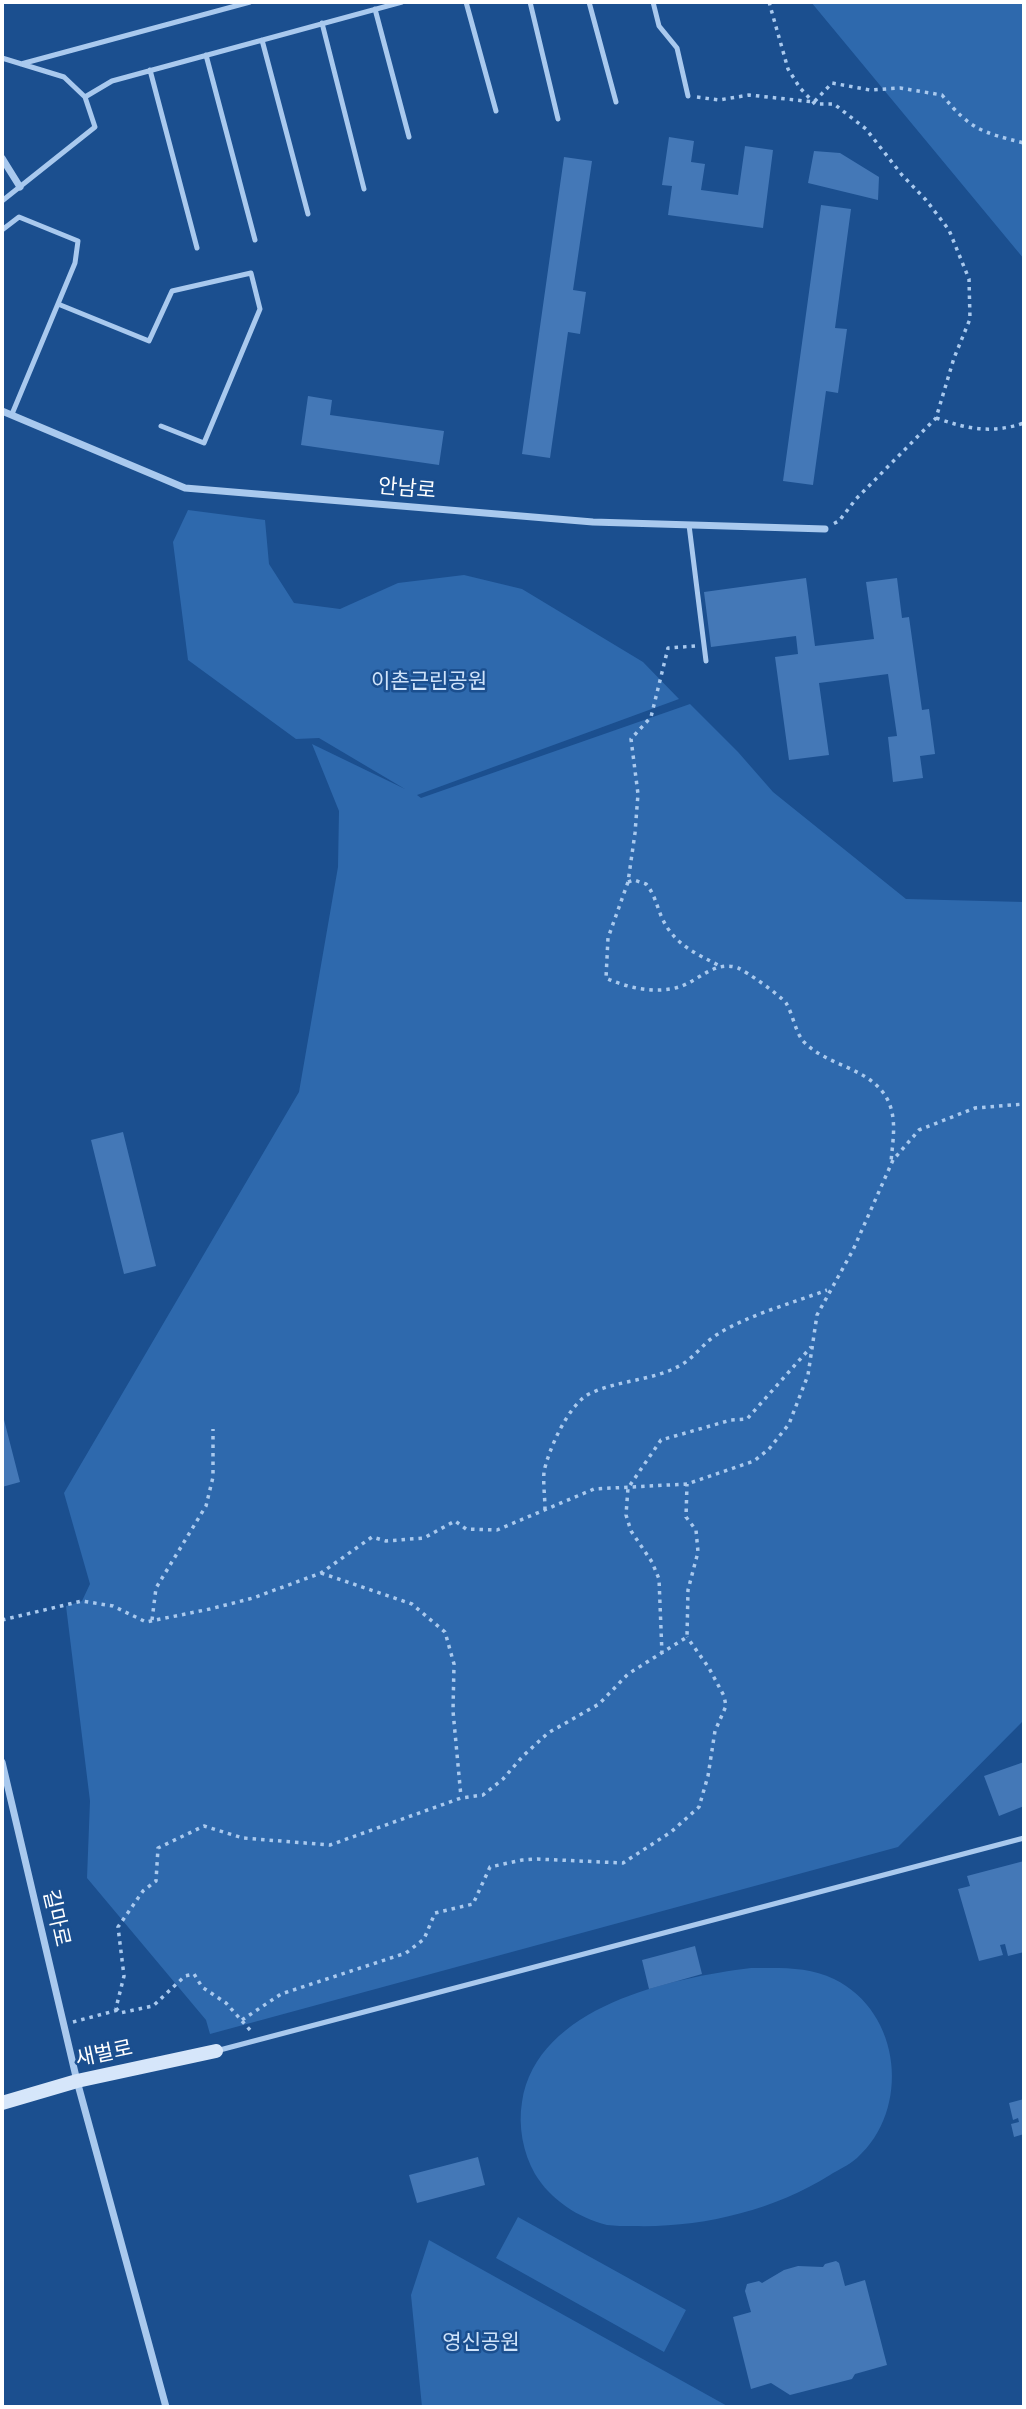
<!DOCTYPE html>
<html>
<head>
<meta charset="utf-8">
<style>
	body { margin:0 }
	#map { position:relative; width:1026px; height:2409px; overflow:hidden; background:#1b4f8f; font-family:Figtree,sans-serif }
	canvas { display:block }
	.frame { position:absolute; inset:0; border:4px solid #fff; pointer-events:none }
</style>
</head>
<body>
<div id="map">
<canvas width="1026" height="2409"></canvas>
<div class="frame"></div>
</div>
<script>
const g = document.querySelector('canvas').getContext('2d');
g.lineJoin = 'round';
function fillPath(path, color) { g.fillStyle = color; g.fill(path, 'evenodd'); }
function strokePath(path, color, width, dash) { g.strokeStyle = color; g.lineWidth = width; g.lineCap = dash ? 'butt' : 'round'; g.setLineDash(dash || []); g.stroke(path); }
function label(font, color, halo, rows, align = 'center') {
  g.font = font + ' Figtree,"Noto Sans KR",sans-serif'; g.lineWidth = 5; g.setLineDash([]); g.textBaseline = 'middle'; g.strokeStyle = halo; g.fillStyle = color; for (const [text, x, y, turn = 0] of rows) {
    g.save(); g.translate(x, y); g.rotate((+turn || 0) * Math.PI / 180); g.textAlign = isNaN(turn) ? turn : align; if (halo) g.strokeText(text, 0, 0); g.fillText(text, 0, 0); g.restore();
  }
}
fillPath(new Path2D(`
	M811 2H1024V259Z
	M188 510 265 520 269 564 294 603 340 609 398 583 464 575 522 589 643 662 679 699 417 795 421 798 690 704 738 752 773 792 906 899 1024 902V1720L898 1847 210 2034 206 2020 87 1878 90 1801 66 1606 82 1601 90 1584 64 1493 299 1092 338 867 339 811 312 744 405 789 319 738 296 739 188 660 173 542Z
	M751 1968C779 1968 808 1966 834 1979 902 2012 911 2110 857 2158 849 2165 838 2170 830 2175 772 2211 701 2228 633 2226 624 2226 615 2226 607 2225 578 2218 550 2199 535 2174 523 2153 518 2126 522 2102 537 2006 671 1978 751 1968Z
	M518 2217 686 2310 664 2352 496 2258Z
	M429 2240 729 2407H422L411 2295Z`), '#2e69ad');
fillPath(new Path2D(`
	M669 137 694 141 691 162 705 164 701 190 738 195 745 146 773 150 763 228 668 215 672 186 662 185Z
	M814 151 840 153 879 177 878 200 808 183Z
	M564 157 592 161 573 290 586 292 580 334 568 332 550 458 522 454Z
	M821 205 851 209 835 328 847 329 838 393 826 391 813 485 783 481Z
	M308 396 332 400 330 415 444 431 439 465 301 445Z
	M806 578 815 646 874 639 866 582 897 578 902 618 909 617 922 710 929 709 935 754 920 756 923 778 893 782 888 737 897 736 888 674 819 683 829 755 789 760 775 657 798 654 796 636 711 647 704 592Z
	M123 1132 156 1266 124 1274 91 1140Z
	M2 1412 20 1482 2 1487Z
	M1024 1762V1806L999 1816 984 1776Z
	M1024 1861V1952L1008 1956 1005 1944 1000 1945 1003 1955 979 1961 958 1889 970 1886 967 1876Z
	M695 1946 702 1974 649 1989 642 1960Z
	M1024 2099V2134L1014 2137 1011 2124 1019 2122 1018 2118 1013 2120 1009 2103Z
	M478 2157 485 2185 417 2203 409 2175Z
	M836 2261 839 2263 845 2286 865 2280 887 2365 855 2374 852 2379 790 2395 771 2383 751 2389 733 2317 751 2312 745 2291 747 2284 759 2281 762 2283 784 2270 798 2266 823 2267 825 2264Z`), '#4478b7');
strokePath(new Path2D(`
	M769 2 788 69 800 88 815 104H834L866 129 902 175 926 200 949 230 969 279 970 319 954 358 936 418 856 499 839 521 833 524
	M697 97 719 100 749 95 814 102 832 83 870 90 900 88 942 95C971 130 981 132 1024 143
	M936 418C968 429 991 434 1024 423
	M695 646 668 648 651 717 631 739 638 794 635 833 628 882 608 938 606 978C627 988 656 994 679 987 700 980 715 960 738 968 746 971 781 996 786 1003 793 1014 795 1032 804 1042 825 1064 862 1067 881 1090 899 1111 893 1137 891 1162
	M628 882 634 880 646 884C655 894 657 908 663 920 675 945 697 954 720 966
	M545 1510C545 1497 543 1484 544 1472 548 1451 568 1405 589 1394 617 1380 653 1381 681 1365 695 1357 704 1342 718 1334 748 1315 793 1303 827 1290
	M321 1573 412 1604 445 1632 454 1664 453 1711 461 1797
	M2 1620 82 1601 113 1606 146 1622 210 1609 253 1598 321 1573 372 1537 386 1541 424 1538 455 1521 466 1529 497 1530 594 1489 687 1484 754 1461 769 1449 789 1424 808 1375 817 1315 853 1250 893 1160 919 1130 975 1108 1024 1104
	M152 1620 156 1588 206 1506 213 1477V1429
	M662 1654 659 1579 652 1562 631 1531 626 1515 628 1488 661 1440 731 1420 747 1419 811 1347
	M242 2020 281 1994 406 1953 424 1939 435 1913 473 1904 490 1867 522 1860 537 1859 623 1863 671 1832 699 1807 708 1776 715 1731 726 1706 724 1696 709 1668 687 1637
	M73 2022 118 2010
	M250 2030 226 2003 202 1987 194 1974 185 1976 153 2006 120 2013 116 2008 124 1976 118 1927 143 1891 156 1881 158 1848 204 1826 243 1838 330 1845 461 1798 483 1795 503 1779 523 1756 548 1733 599 1704 628 1674 687 1637 688 1590 698 1552 696 1530 686 1517 687 1484`), '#a9c9ee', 3.5, [3.5, 5]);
strokePath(new Path2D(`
	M466 2 496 111
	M530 2 558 119
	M589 2 616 102
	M653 2 659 26 677 48 688 96
	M375 9 409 137
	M322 23 364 189
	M262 40 308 214
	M206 55 255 240
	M2 58 64 77 85 97 95 127 2 201
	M21 64 250 2
	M150 70 197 248
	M85 97 112 81 402 2
	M2 230 19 217 78 241 75 263 12 414
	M58 304 149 341 172 291 251 273 260 309 204 443 161 426
	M689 525 706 661
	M216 2051 1024 1838`), '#a9c9ee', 5);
strokePath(new Path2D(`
	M2 158 20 187
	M2 411 185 488 593 522 825 529
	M2 1762 77 2081 166 2407`), '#a9c9ee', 7);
strokePath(new Path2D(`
	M2 2103 77 2081 216 2051`), '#d6e6fa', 14);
label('21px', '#fff', '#1b4f8f', [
	["안남로",407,489,5],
	["길마로",56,1918,77],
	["새벌로",104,2054,-12]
]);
label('21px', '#cfe3fa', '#1b4f8f', [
	["이촌근린공원",429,682],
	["영신공원",481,2343]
]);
</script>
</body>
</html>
